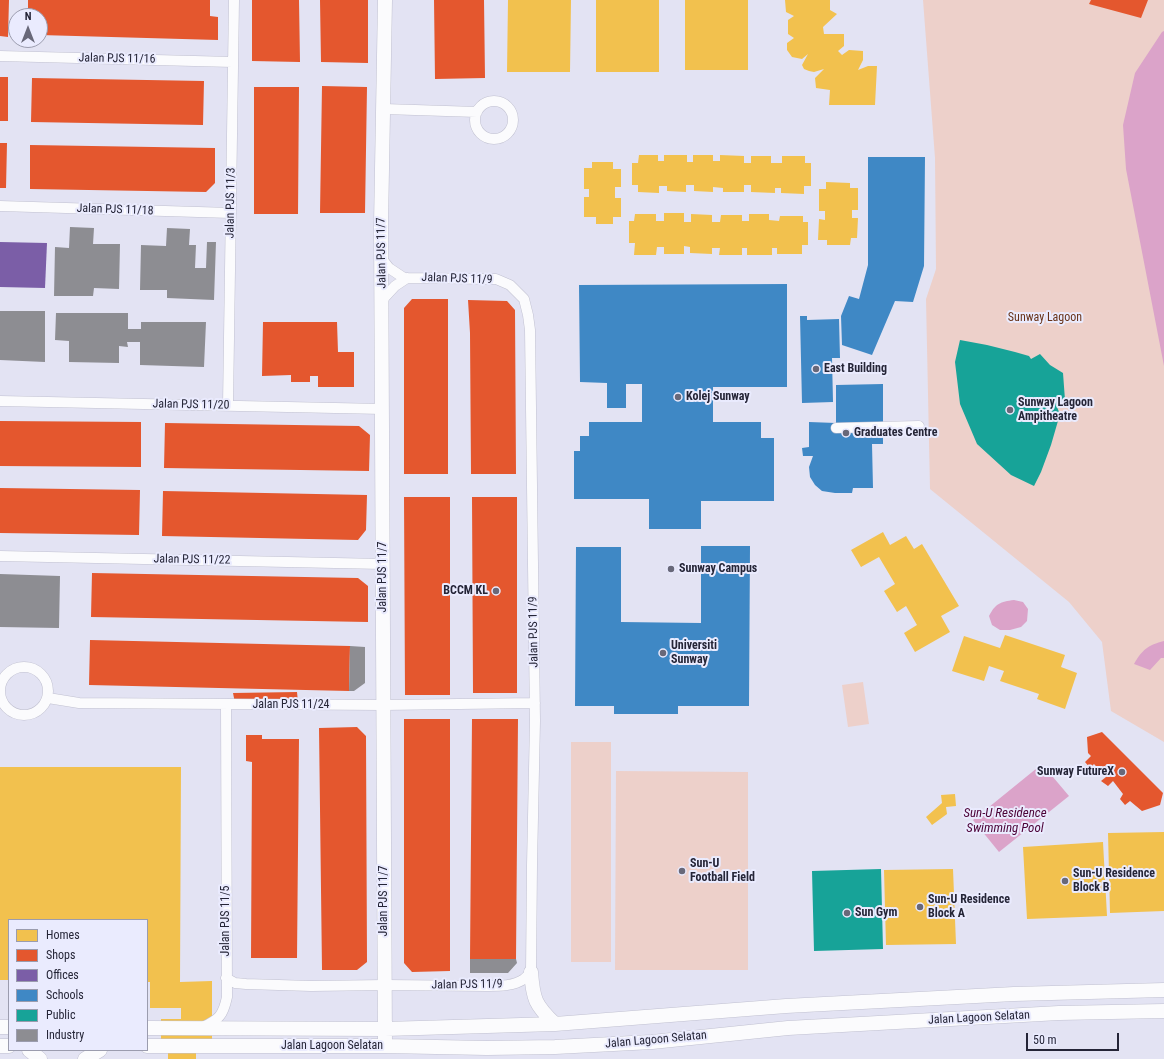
<!DOCTYPE html>
<html>
<head>
<meta charset="utf-8">
<style>
	body { margin:0 }
	#map { position:relative; width:1164px; height:1059px; overflow:hidden; background:#e3e3f3; font-family:"Roboto Condensed",sans-serif }
	canvas { display:block }
	.legend { position:absolute; left:8px; top:919px; width:140px; height:132px; box-sizing:border-box; background:#eaebfe; border:1px solid #9b9cae; margin:0; padding:5px 7px; list-style:none; font-size:12px; color:#252537 }
	.legend li { display:flex; align-items:center; gap:8px; height:20px }
	.legend b { width:20px; border:1px solid #9b9cae }
	.north { position:absolute; left:8px; top:8px; width:40px; height:40px; box-sizing:border-box; background:#eaebfe; border:1px solid #9b9cae; border-radius:50%; rotate:0deg; font-size:11px; font-weight:700; line-height:16px; text-align:center; color:#252537 }
	.north::after { content:''; display:block; margin:auto; width:14px; height:18px; background:#686879; clip-path:polygon(50% 0,100% 100%,50% 72%,0 100%) }
	.scale { position:absolute; left:1026px; top:1033px; width:93px; height:18px; box-sizing:border-box; border:2px solid #252537; border-top:0; padding-left:5px; font-size:12px; line-height:14px; white-space:nowrap; color:#252537; -webkit-text-stroke:3px #eaebfe; paint-order:stroke }
</style>
</head>
<body>
<div id="map">
<canvas width="1164" height="1059"></canvas>
<ul class="legend">
<li><b style="height:11px;background:#f2c14e"></b>Homes</li>
<li><b style="height:11px;background:#e4572e"></b>Shops</li>
<li><b style="height:11px;background:#7b5ea7"></b>Offices</li>
<li><b style="height:11px;background:#3f88c5"></b>Schools</li>
<li><b style="height:11px;background:#17a398"></b>Public</li>
<li><b style="height:11px;background:#8d8d92"></b>Industry</li>
</ul>
<div class="north">N</div>
<div class="scale">50 m</div>
</div>
<script>
const g = document.querySelector('canvas').getContext('2d');
g.lineJoin = 'round';
function fillPath(path, color) { g.fillStyle = color; g.fill(path, 'evenodd'); }
function strokePath(path, color, width, dash) { g.strokeStyle = color; g.lineWidth = width; g.lineCap = dash ? 'butt' : 'round'; g.setLineDash(dash || []); g.stroke(path); }
function label(font, color, halo, rows, align = 'center') {
  g.font = font + ' "Roboto Condensed",sans-serif'; g.lineWidth = 4; g.setLineDash([]); g.textBaseline = 'middle'; g.strokeStyle = halo; g.fillStyle = color; for (const [text, x, y, turn = 0] of rows) {
    g.save(); g.translate(x, y); g.rotate((+turn || 0) * Math.PI / 180); g.textAlign = isNaN(turn) ? turn : align; if (halo) g.strokeText(text, 0, 0); g.fillText(text, 0, 0); g.restore();
  }
}
fillPath(new Path2D(`
	M923 0H1164V742L1111 711 1102 642 1069 602 930 489 926 299 936 269 935 158Z
	M863 682 869 724 848 727 842 685Z
	M571 742H611V962H571Z
	M616 771 748 772V970H615Z`), '#edd0ca');
fillPath(new Path2D(`
	M1164 31V366L1126 169 1123 125 1135 73 1162 32Z
	M1014 600 1023 602 1028 609 1027 621 1021 627 1010 630H1000L992 625 989 616C996 603 1000 602 1014 600Z
	M1164 641V658H1161L1150 670 1134 664C1142 650 1148 645 1164 641Z
	M1042 764 1069 796 999 852 973 820Z`), '#dba3c9');
fillPath(new Path2D(`
	M508 0H571L570 72H507Z
	M596 0H659V72H596Z
	M685 0H748V70H685Z
	M785 0H830V10L837 14 823 27 824 34H844V46L838 51 842 55 849 50 863 51V60L858 70 868 66H877L875 105H829L830 90 816 88 815 78 824 69 814 72 809 71 804 69 802 65 808 54 802 59 792 57 787 50V43L794 38 788 34V20L794 16 786 12Z
	M639 155H658V161H664V155H687V162H693V155H713V161H720V155L744 156V163H751V156H771V163H782V156H805V163H811V186H804V194L781 193V188H775V193L751 192V185H744V192H723V188L713 187V192L694 191V185H686V192L667 191V186H659V193L638 192V185H632V163H638Z
	M592 162H613V169H621V187H615V198H621V217H613V224H596V217H584V197H589V189H584V168H592Z
	M826 182 850 183V188H858V210H852V218H858L857 238H851L850 245H827V240H818L819 219 825 220V211H819V189H826Z
	M664 213H684V222H691V214L712 215V222H720L721 215H742V221H749V214H769V220L779 221 780 216H803V222H808V245H802V254H777V248H772V255H747V248H742V255H719L720 248H712V254L690 253V247L684 246V254H664V247H657L656 255H634L635 243H629V221H634L635 214H656V221H664Z
	M883 532 890 545 906 536 914 549 922 544 959 606 941 616 950 632 915 652 904 633 917 625 906 606 897 612 884 591 895 584 879 557 861 567 851 550Z
	M1005 635 1065 655 1061 667 1077 673 1065 709 1037 699 1039 694 1000 681 1004 671 989 666 984 681 952 671 964 636 1000 648Z
	M0 767H181L180 982 212 981V1047H196V1059H168V1047H161V1019H181V1008H150V982H147V920H9V980H0Z
	M955 794 956 806 946 807 947 814 932 825 926 817 942 803 941 795Z
	M1164 832V911L1110 913 1108 833Z
	M1103 842 1107 916 1027 919 1023 847Z
	M953 869 956 944 886 945 884 870Z`), '#f2c14e');
fillPath(new Path2D(`
	M0 0H9L8 37 0 36Z
	M28 0H210V16L218 17V40L40 35V16H28Z
	M252 0H299L300 62 252 61Z
	M320 0H368V63L321 62Z
	M434 0H484L485 78 435 79Z
	M1091 0H1148L1141 18 1089 4Z
	M0 77H8V121H0Z
	M32 78 204 81 203 125 31 122Z
	M322 86 367 87 365 213H320Z
	M254 87H299L298 214H254Z
	M0 143H7L6 188H0Z
	M30 145 215 148V183L206 192 30 189Z
	M412 299H448V474H404V308Z
	M468 300 507 301 515 310 516 474H471L470 333Z
	M263 322H337L338 352H354V387H318V376H310V382H291V375L262 376Z
	M0 421 141 422V467L0 466Z
	M165 423 359 426 370 435 369 471 164 468Z
	M0 488 140 490 139 535 0 533Z
	M163 491 367 495 366 530 358 540 162 536Z
	M404 497H450V695H405Z
	M472 497H517V693H473Z
	M92 573 358 578 368 586V622L91 617Z
	M90 640 350 646 349 691 89 685Z
	M297 692 298 702 235 703 233 693Z
	M404 719H450V971L412 972 404 963Z
	M472 719H518L516 959H470Z
	M357 727 366 736 367 962 357 970H322L319 728Z
	M1102 732 1163 793 1160 805 1142 811 1130 801 1125 805 1120 799 1123 794 1113 781 1108 786 1101 781 1106 777 1094 764 1090 768 1085 762 1091 756 1088 753 1087 737Z
	M246 735H262V739H299L297 958H251L252 762 246 761Z`), '#e4572e');
fillPath(new Path2D(`
	M0 242 47 243 45 288 0 287Z`), '#7b5ea7');
fillPath(new Path2D(`
	M868 157H925L924 266 913 302 895 301 872 355 842 345 841 316 849 296 859 299 868 265Z
	M787 284V387H713V422H761V438H774V501H701V529H649V499H574V451H580V436H589V422H642V384H626V408H607V383L580 382 579 285Z
	M800 316H807V320L839 319 840 358H832L833 402 802 403Z
	M883 384V444H872L873 488H853L852 493H835L822 491 815 485 810 477 809 467 813 456H803L802 448 809 447V422L836 423V385Z
	M701 546H750L749 706H678V714H614V706H575L576 547H621V622L701 623Z`), '#3f88c5');
fillPath(new Path2D(`
	M960 340 987 345 1015 352 1029 356 1031 359 1040 354 1050 365 1063 373 1065 400 1056 405 1060 414 1051 445 1041 472 1034 486 1011 475 977 444 960 404 955 362Z
	M881 869 883 949 814 951 812 871Z`), '#17a398');
fillPath(new Path2D(`
	M70 227 94 228 93 244H120L119 289 94 288 93 296H54L55 247 69 248Z
	M167 228 190 229 189 245H196L195 268H206L207 242H216L214 300 167 298V290H140L141 245 166 246Z
	M0 311H45V362L0 360Z
	M56 313H128V329H141V322H206L204 367 140 365V342H127L128 347 119 346V363L69 362V341L55 340Z
	M0 574 60 576 59 628 0 627Z
	M350 646 365 647V683L354 691H349Z
	M470 959H516L517 963 508 973H470Z`), '#8d8d92');
const street = new Path2D(`
	M0 56 233 62
	M475 120a19 19 0 1 1 38 0a19 19 0 1 1-38 0Z
	M384 109 477 112
	M0 206 231 213
	M382 300 395 286 407 278
	M0 401 383 409
	M228 405 234 0
	M836 428 919 426
	M0 556 383 564
	M0 691a24 24 0 1 1 48 0a24 24 0 1 1-48 0Z
	M48 698 79 703 383 705 535 703
	M226 978 235 983 246 984 311 986 385 985 488 986C500 986 514 986 524 979 527 977 529 974 531 972L532 865 535 721 530 330 528 315 524 299 510 285 496 279 404 278 389 268 382 259
	M203 1027C219 1019 223 1016 227 997L226 705`);
const secondary = new Path2D(`
	M531 972C533 999 535 1005 555 1024
	M0 1027H9
	M147 1028 385 1029 555 1024 786 1006 1014 994 1164 990
	M0 1046H9
	M147 1046H385L487 1048 555 1047 652 1042 788 1028 1059 1013 1164 1011
	M385 1046 381 225 385 0
	M29 1050 40 1059
	M85 1059 100 1050`);
strokePath(street, '#c0c0d0', 11);
strokePath(secondary, '#c0c0d0', 15);
strokePath(street, '#fbfbfd', 10);
strokePath(secondary, '#fbfbfd', 14);
for (const [x, y, r, color] of [
	[816,369,4,"#686879"],
	[678,397,4,"#686879"],
	[1010,410,4,"#686879"],
	[846,433,4,"#686879"],
	[671,569,4,"#686879"],
	[496,591,4,"#686879"],
	[663,653,4,"#686879"],
	[1122,772,4,"#686879"],
	[682,871,4,"#686879"],
	[1065,881,4,"#686879"],
	[920,907,4,"#686879"],
	[847,913,4,"#686879"]
]) { const dot = new Path2D(); dot.arc(x, y, r, 0, 2 * Math.PI); g.fillStyle = color; g.fill(dot); strokePath(dot, '#eaebfe', 1.5); }
label('12px', '#252537', '#eaebfe', [
	["Jalan PJS 11/16",117,59,1],
	["Jalan PJS 11/3",231,203,-89],
	["Jalan PJS 11/18",115,210,2],
	["Jalan PJS 11/7",382,253,-91],
	["Jalan PJS 11/9",457,279,2],
	["Jalan PJS 11/20",191,405,1],
	["Jalan PJS 11/22",192,560,1],
	["Jalan PJS 11/7",383,577,-90],
	["Jalan PJS 11/9",534,632,-91],
	["Jalan PJS 11/24",291,705],
	["Jalan PJS 11/7",384,901,-90],
	["Jalan PJS 11/5",226,921,-90],
	["Jalan PJS 11/9",467,985,-1],
	["Jalan Lagoon Selatan",979,1018,-3],
	["Jalan Lagoon Selatan",656,1040,-5],
	["Jalan Lagoon Selatan",332,1046]
]);
label('12px', '#683218', '#eaebfe', [
	["Sunway Lagoon",1045,318]
]);
label('bold 12px', '#252537', '#eaebfe', [
	["East Building",824,369],
	["Kolej Sunway",686,397],
	["Sunway Lagoon",1018,403],
	["Ampitheatre",1018,417],
	["Graduates Centre",854,433],
	["Sunway Campus",679,569],
	["BCCM KL",488,591,"right"],
	["Universiti",671,646],
	["Sunway",671,660],
	["Sunway FutureX",1114,772,"right"],
	["Sun-U",690,864],
	["Football Field",690,878],
	["Sun-U Residence",1073,874],
	["Block B",1073,888],
	["Sun-U Residence",928,900],
	["Block A",928,914],
	["Sun Gym",855,913]
], 'left');
label('italic 13px', '#4c0337', '#eaebfe', [
	["Sun-U Residence",1005,814],
	["Swimming Pool",1005,829]
]);
</script>
</body>
</html>
